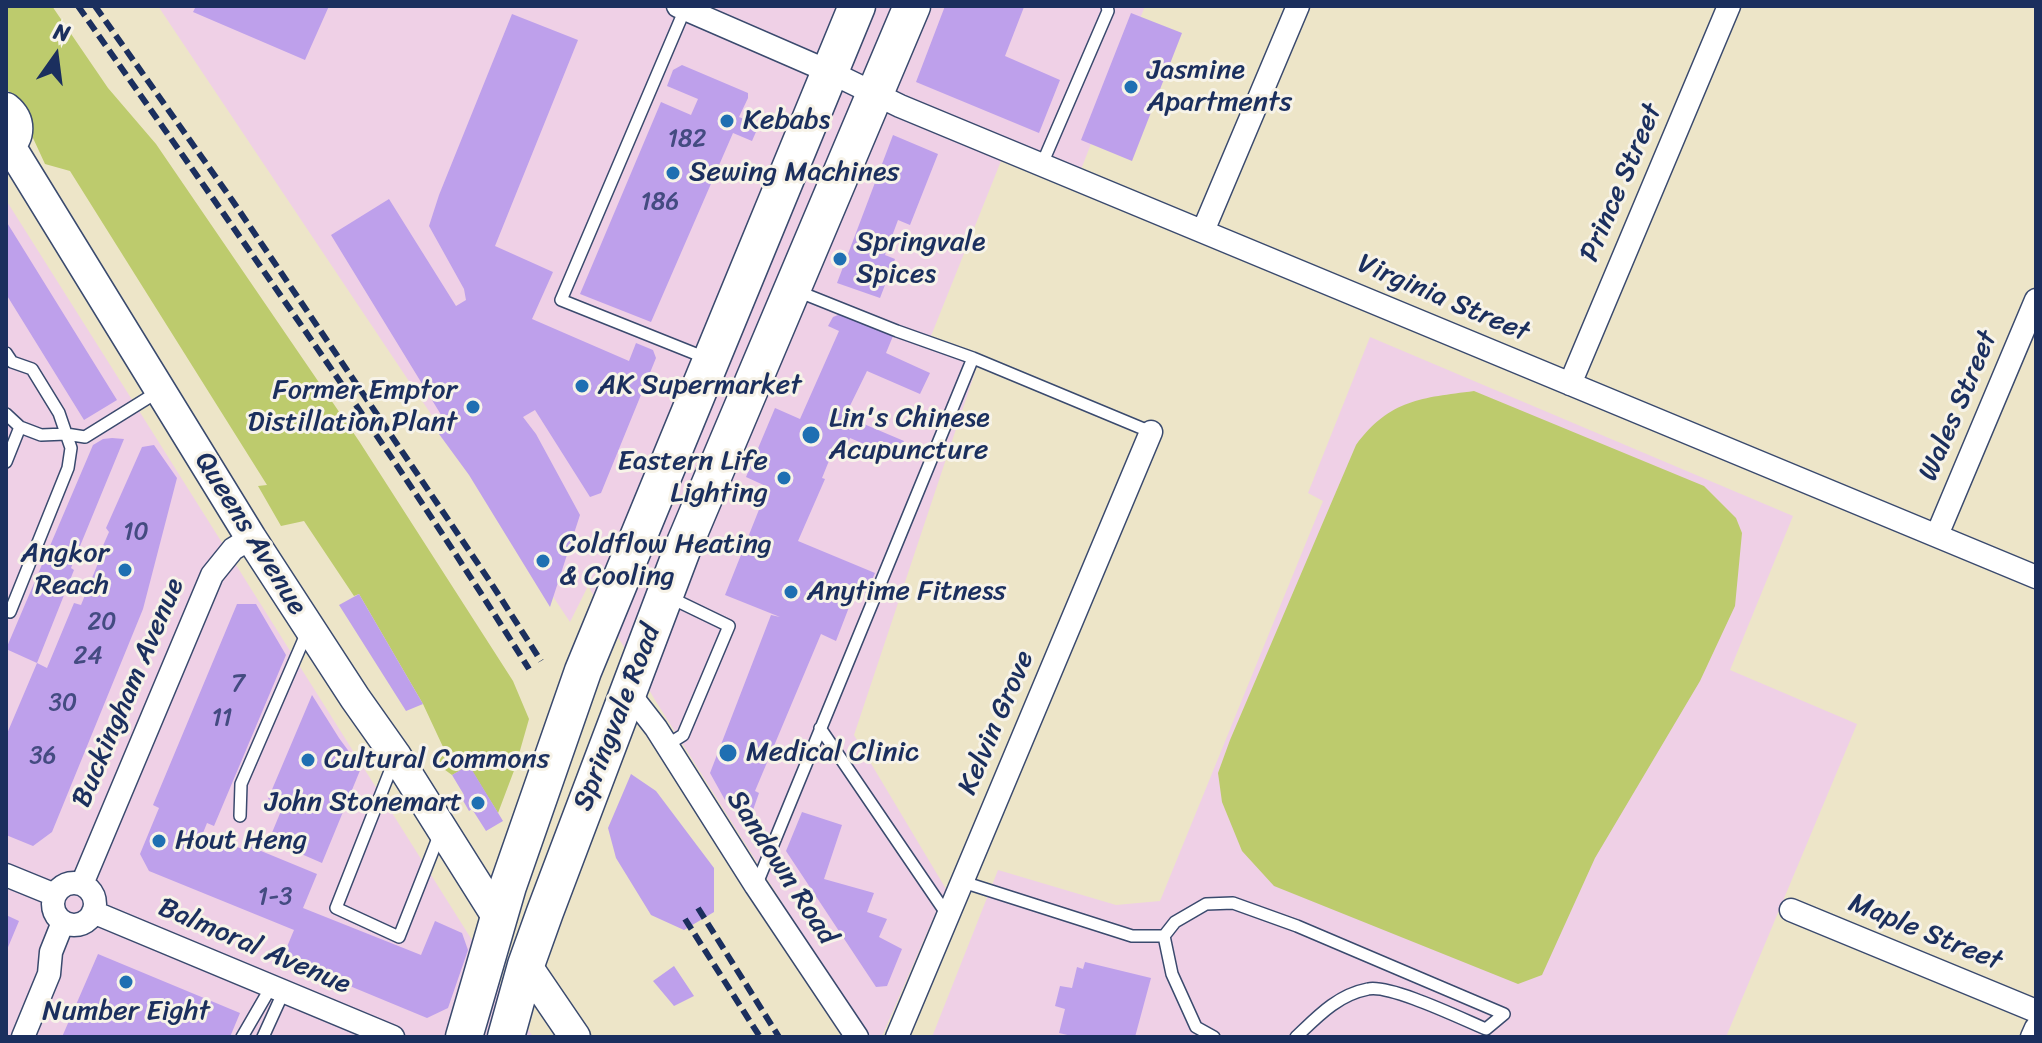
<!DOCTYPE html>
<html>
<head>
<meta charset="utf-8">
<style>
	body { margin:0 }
	#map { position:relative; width:2042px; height:1043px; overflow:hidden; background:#ede5c8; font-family:Sriracha,sans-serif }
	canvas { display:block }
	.frame { position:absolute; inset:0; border:8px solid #1b2f5e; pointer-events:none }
	.north { position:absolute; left:16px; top:16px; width:80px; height:80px; -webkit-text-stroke:6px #f7f3e8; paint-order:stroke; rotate:14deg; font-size:22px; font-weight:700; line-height:32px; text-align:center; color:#1b2f5e }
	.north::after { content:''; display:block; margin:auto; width:28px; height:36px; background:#1b2f5e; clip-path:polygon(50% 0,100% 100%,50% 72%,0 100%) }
</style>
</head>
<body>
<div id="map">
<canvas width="2042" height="1043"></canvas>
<div class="frame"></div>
<div class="north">N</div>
</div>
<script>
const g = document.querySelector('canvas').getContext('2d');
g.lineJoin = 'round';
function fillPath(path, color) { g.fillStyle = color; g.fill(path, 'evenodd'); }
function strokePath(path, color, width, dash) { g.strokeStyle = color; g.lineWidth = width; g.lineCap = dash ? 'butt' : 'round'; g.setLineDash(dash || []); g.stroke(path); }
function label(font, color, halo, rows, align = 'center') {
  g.font = font + ' Sriracha,sans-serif'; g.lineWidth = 6; g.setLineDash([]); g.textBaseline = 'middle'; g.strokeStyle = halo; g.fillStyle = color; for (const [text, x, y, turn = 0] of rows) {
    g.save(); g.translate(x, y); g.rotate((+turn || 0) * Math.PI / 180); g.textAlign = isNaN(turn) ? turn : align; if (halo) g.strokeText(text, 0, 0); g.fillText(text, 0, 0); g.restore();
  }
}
fillPath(new Path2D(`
	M158 6H1145L1080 172 1007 146 929 341 978 363 854 735 946 889 883 1034 878 1037H872L864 1033 655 700 588 586 570 622Z
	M6 200 136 406 533 1037H6Z
	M1370 337 1793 516 1730 670 1857 724 1726 1037H932L998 870 1116 905 1160 901 1323 501 1308 493Z`), '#efd0e6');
fillPath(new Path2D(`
	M6 6H52L108 88 156 144 359 441 513 681 529 719 515 768 498 813 469 766 452 775 430 759 444 749 423 704 359 594 354 596 304 521 281 526 258 486 267 485 70 171 45 164 33 138 25 110 6 88Z
	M1474 391 1704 486 1736 518 1742 533 1735 606 1700 681 1595 858 1542 975 1518 984 1274 886 1242 851 1222 802 1218 773 1230 740 1356 445C1390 399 1422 398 1474 391Z`), '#bdcb6d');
fillPath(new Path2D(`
	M196 6H329L305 60 193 12Z
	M945 6 1024 7 1005 56 1060 80 1039 133 916 82Z
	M1131 13 1182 33 1132 161 1081 140Z
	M512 14 578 40 495 246 553 272 532 319 629 361 636 343 653 350 656 358 601 493 590 497 535 410 523 417 536 434 580 515 550 607 469 475 439 434 443 418 331 235 389 199 456 306 466 300 464 289 429 226 439 195Z
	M682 65 748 93V98L739 117 759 125 752 141 733 133 651 322 580 294 661 102 691 115 698 99 667 86 673 70Z
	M893 135 938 154 910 225 898 220 885 255 895 259 880 298 837 283Z
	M6 221 117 400 84 420 6 294Z
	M843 313 893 336 886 353 930 373 920 394 867 371 845 416 904 441 897 458 850 438 843 455 833 451 822 478 825 479 798 541 875 573 866 593 856 589 836 641 821 634 755 791 759 793 753 810 725 800 710 773 771 615 780 617 725 595 768 487 746 477 775 408 800 419 839 331 828 326 833 317Z
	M112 438 124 439 71 568 74 570 37 663 6 649 93 445 103 439Z
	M154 445 177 478 143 609 52 832 33 846 6 835V736L37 663 47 668 74 603 81 605 103 551 104 548H102L109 532 106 528 142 447Z
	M359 594 423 704 406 711 339 605Z
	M237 604H256L286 655 214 826 207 823 203 833 247 851 249 846 317 874 303 908 421 955 435 921 462 933 468 950 448 1008 427 1018 287 960 284 954 294 930 149 871 140 854 159 808 153 805Z
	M312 695 339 738 361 768 322 863 269 840 283 806 268 799Z
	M469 765 503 821 486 831 472 809 469 811 461 797 464 795 452 775Z
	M631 774 656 791 714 868V912L684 930 651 915 616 858 608 828Z
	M802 812 842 825 824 879 874 893 867 912 887 919 879 937 902 949 887 986 876 987 786 851Z
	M6 915 19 921 6 952Z
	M98 954 240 1013 230 1037H62Z
	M1085 962 1151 978 1135 1037H1076L1059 1033 1065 1009 1055 1006 1060 986 1072 988 1077 967 1083 969Z
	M674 966 694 996 674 1006 653 981Z`), '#bea0eb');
const service = new Path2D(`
	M685 9 561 300 706 358
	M1042 164 1108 11 1107 6
	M797 291 897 331 973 358 1151 432
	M6 353 12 362 32 369 59 413 71 448 68 468 10 612 6 610
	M6 414 20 427 41 435 66 434 85 437 159 391
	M6 462 20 427
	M820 728 948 916
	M667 745 683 735 729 626 669 597
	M394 761 336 908 399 937 440 833
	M240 816 241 784 307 632
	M963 882 1132 936H1164
	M756 886 973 358
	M1164 936 1175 922 1206 904 1233 903 1297 926 1504 1014 1486 1029C1462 1019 1390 984 1368 989 1337 995 1317 1017 1296 1037
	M1164 936 1172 974 1196 1027 1214 1037
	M242 1037 271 987
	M263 1037 283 993`);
const minor = new Path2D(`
	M678 6 830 72 900 106 2036 577
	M1203 231 1298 6
	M1570 384 1729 6
	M1937 535 2036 300
	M628 692 656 728 756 886 857 1037
	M6 875 55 895
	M53 904a21 21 0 1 1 42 0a21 21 0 1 1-42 0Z
	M82 884 212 575 233 549 251 538
	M1791 910 2036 1011
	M93 912 393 1037
	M23 1037 49 974 51 952 63 922
	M897 1037 1151 432
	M2032 1037 2036 1028`);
const secondary = new Path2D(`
	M6 108C21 120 21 137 6 149
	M10 146 251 538 355 698 396 756 498 918
	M526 965 575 1037`);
const trunk = new Path2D(`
	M464 1037 508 886 583 671 857 6
	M506 1037 526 965 545 912 682 550 912 6`);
strokePath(service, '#3a4a6e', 14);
strokePath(minor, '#3a4a6e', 25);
strokePath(secondary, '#3a4a6e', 33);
strokePath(trunk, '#3a4a6e', 39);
strokePath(service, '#fff', 11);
strokePath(minor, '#fff', 22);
strokePath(secondary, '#fff', 30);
strokePath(trunk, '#fff', 36);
strokePath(new Path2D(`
	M78 6C231 225 387 442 529 669
	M95 6 232 200 491 583 541 661
	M698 908 779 1037
	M685 919 760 1037`), '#1b2f5e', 6, [12, 6]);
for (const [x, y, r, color] of [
	[1131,87,8,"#1f6fb2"],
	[727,121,8,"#1f6fb2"],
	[673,173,8,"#1f6fb2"],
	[840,259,8,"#1f6fb2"],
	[582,386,8,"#1f6fb2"],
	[473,407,8,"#1f6fb2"],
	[811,435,10,"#1f6fb2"],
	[784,478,8,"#1f6fb2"],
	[543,561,8,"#1f6fb2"],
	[125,570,8,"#1f6fb2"],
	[791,592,8,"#1f6fb2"],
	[728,753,10,"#1f6fb2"],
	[308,760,8,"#1f6fb2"],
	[478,803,8,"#1f6fb2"],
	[159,841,8,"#1f6fb2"],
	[126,982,8,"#1f6fb2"]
]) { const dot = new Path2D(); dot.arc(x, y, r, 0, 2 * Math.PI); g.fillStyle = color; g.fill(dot); strokePath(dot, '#f7f3e8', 3); }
label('24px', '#444b81', null, [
	["182",687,140],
	["186",660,203],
	["10",136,533],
	["20",102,623],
	["24",88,657],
	["7",238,685],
	["30",63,704],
	["11",222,719],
	["36",43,757],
	["1-3",275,898]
]);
label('28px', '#1b2f5e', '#f7f3e8', [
	["Jasmine",1147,71],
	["Apartments",1147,103],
	["Kebabs",743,121],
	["Sewing Machines",689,173],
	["Springvale",856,243],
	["Spices",856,275],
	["AK Supermarket",598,386],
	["Former Emptor",457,391,"right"],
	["Distillation Plant",457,423,"right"],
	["Lin's Chinese",829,419],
	["Acupuncture",829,451],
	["Eastern Life",768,462,"right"],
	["Lighting",768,494,"right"],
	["Coldflow Heating",559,545],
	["& Cooling",559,577],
	["Angkor",109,554,"right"],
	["Reach",109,586,"right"],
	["Anytime Fitness",807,592],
	["Medical Clinic",746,753],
	["Cultural Commons",324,760],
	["John Stonemart",462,803,"right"],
	["Hout Heng",175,841],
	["Number Eight",126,1012,"center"]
], 'left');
label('28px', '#1b2f5e', '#f7f3e8', [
	["Prince Street",1622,183,-67],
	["Virginia Street",1443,299,23],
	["Wales Street",1959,406,-67],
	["Queens Avenue",250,534,58],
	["Buckingham Avenue",129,693,-67],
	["Springvale Road",618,718,-69],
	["Kelvin Grove",997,723,-67],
	["Sandown Road",781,868,57],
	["Maple Street",1925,933,22],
	["Balmoral Avenue",254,947,23]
]);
</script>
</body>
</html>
